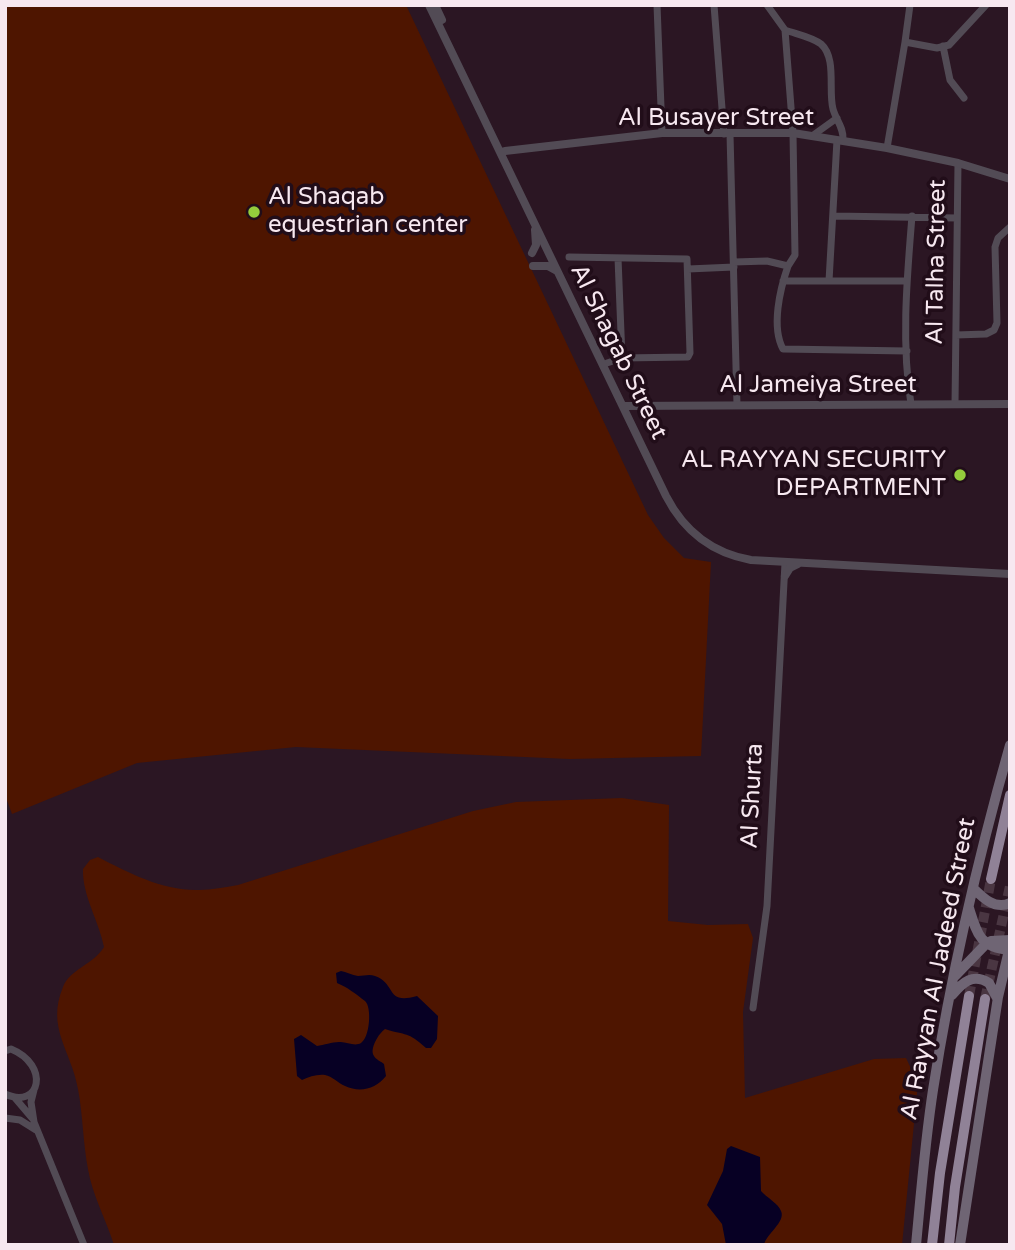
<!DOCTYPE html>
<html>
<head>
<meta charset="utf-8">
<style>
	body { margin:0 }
	#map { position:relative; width:1015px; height:1250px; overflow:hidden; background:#2b1623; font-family:"Varela Round",sans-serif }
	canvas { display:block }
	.frame { position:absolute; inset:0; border:7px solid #f7e8f0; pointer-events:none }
</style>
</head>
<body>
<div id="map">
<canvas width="1015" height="1250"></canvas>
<div class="frame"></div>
</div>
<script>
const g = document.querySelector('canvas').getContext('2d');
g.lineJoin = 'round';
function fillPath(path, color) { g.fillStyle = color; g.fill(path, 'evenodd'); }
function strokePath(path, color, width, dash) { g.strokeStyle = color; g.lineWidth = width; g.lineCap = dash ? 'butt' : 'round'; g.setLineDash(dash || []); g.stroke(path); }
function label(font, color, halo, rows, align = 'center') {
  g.font = font + ' "Varela Round",sans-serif'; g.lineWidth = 7; g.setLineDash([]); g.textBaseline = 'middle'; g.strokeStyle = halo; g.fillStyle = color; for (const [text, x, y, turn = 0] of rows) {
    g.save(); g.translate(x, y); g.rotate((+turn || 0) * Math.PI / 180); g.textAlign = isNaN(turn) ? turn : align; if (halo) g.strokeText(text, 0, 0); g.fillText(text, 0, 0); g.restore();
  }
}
fillPath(new Path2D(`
	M5 5H406L648 515 664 538 684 558 711 562 701 756 570 759 296 747 137 763 12 814 5 795Z
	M622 798 669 805 668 921 708 925 748 924 753 938 743 1012 745 1098 874 1059 906 1058 918 1083 902 1245H114C106 1220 92 1194 88 1169 83 1143 83 1116 78 1089 71 1050 46 1028 63 987 70 969 94 964 104 947 99 921 82 895 83 869L90 860 98 857C129 873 163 891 199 890 212 890 225 887 238 885L473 811 516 802Z`), '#4e1500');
fillPath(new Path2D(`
	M341 971C346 972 352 975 358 976 364 976 369 974 375 976 397 984 385 1005 417 996L438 1016 437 1039 431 1048H426C407 1031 407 1036 385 1029 379 1033 369 1049 374 1056 375 1059 382 1062 384 1064L386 1076C376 1089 360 1093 345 1086 338 1083 332 1076 325 1075 317 1074 309 1077 302 1080L297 1076 294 1039 301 1035 317 1046C324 1045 332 1042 339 1042 346 1041 354 1047 361 1043 370 1037 372 1007 365 1001 356 994 347 987 337 983L336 973Z
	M731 1146 760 1157 761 1191C766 1197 779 1204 781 1211 786 1222 766 1234 764 1245H726L722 1224 707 1205 723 1171 727 1149Z`), '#070024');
strokePath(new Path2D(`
	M969 996 991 879
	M985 999 1010 886`), '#4a3642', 10, [10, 5]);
strokePath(new Path2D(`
	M657 5 662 133
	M714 5 724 134
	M785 30C796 34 812 37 821 44 837 58 828 91 833 109 836 120 844 128 843 140
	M905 42 910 5
	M943 46 950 80 964 98
	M730 134 737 405
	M812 136 837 118
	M887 148 905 42 937 48 949 45 986 5
	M834 216 957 218
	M569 257 687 259 690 353 688 357 622 358 607 363
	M618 258 622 358
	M734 262 767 261 788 266 795 255 793 133 785 30 767 5
	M788 266C780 289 771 327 783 349L907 351
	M688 269 734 267
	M783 281H907
	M829 281 837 140
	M956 335 986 334 994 330 997 323 995 247 998 238 1010 227
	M911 404C901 343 907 278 912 216
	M955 404 958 163
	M753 1008 767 906 785 563
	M5 1051 11 1049C50 1065 41 1110 5 1094
	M34 1090 31 1102 34 1122 84 1245
	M15 1098 32 1118
	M5 1118 20 1120 36 1130`), '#524b55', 7);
strokePath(new Path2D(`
	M429 5 666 496C684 531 712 553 751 560L1010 574
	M435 5 442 20
	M505 151 662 133H793L887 148 958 163 1010 179
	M532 253 536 245 535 230
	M533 266H548L557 271
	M623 406 1010 404
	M785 576 790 568 798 564`), '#524b55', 8);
strokePath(new Path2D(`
	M973 888C983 898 995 910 1010 903
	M969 908C977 934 980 948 1010 950
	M955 976 986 944 991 941 1010 940
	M952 995C963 982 973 973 989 983L997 998
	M916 1245C921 1193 925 1142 933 1090 951 974 978 858 1010 745
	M960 1245 998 997 1010 946`), '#6f6574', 10);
strokePath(new Path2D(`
	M991 879 1010 795
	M932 1245 940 1173 969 996
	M949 1245 955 1187 985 999`), '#908297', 10);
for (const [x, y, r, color] of [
	[254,212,7,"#94cc3c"],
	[960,475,7,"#94cc3c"]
]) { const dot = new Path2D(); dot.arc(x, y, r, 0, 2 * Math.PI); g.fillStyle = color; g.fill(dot); strokePath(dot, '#210d19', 2.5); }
label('24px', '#f7e8f0', '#210d19', [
	["Al Busayer Street",716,119],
	["Al Talha Street",937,262,-89],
	["Al Shagab Street",618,352,64],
	["Al Jameiya Street",818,386],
	["Al Shurta",753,796,-87],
	["Al Rayyan Al Jadeed Street",939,969,-79]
]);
label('24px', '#f7e8f0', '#210d19', [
	["Al Shaqab",268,198],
	["equestrian center",268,226],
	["AL RAYYAN SECURITY",946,461,"right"],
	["DEPARTMENT",946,489,"right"]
], 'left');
</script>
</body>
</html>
